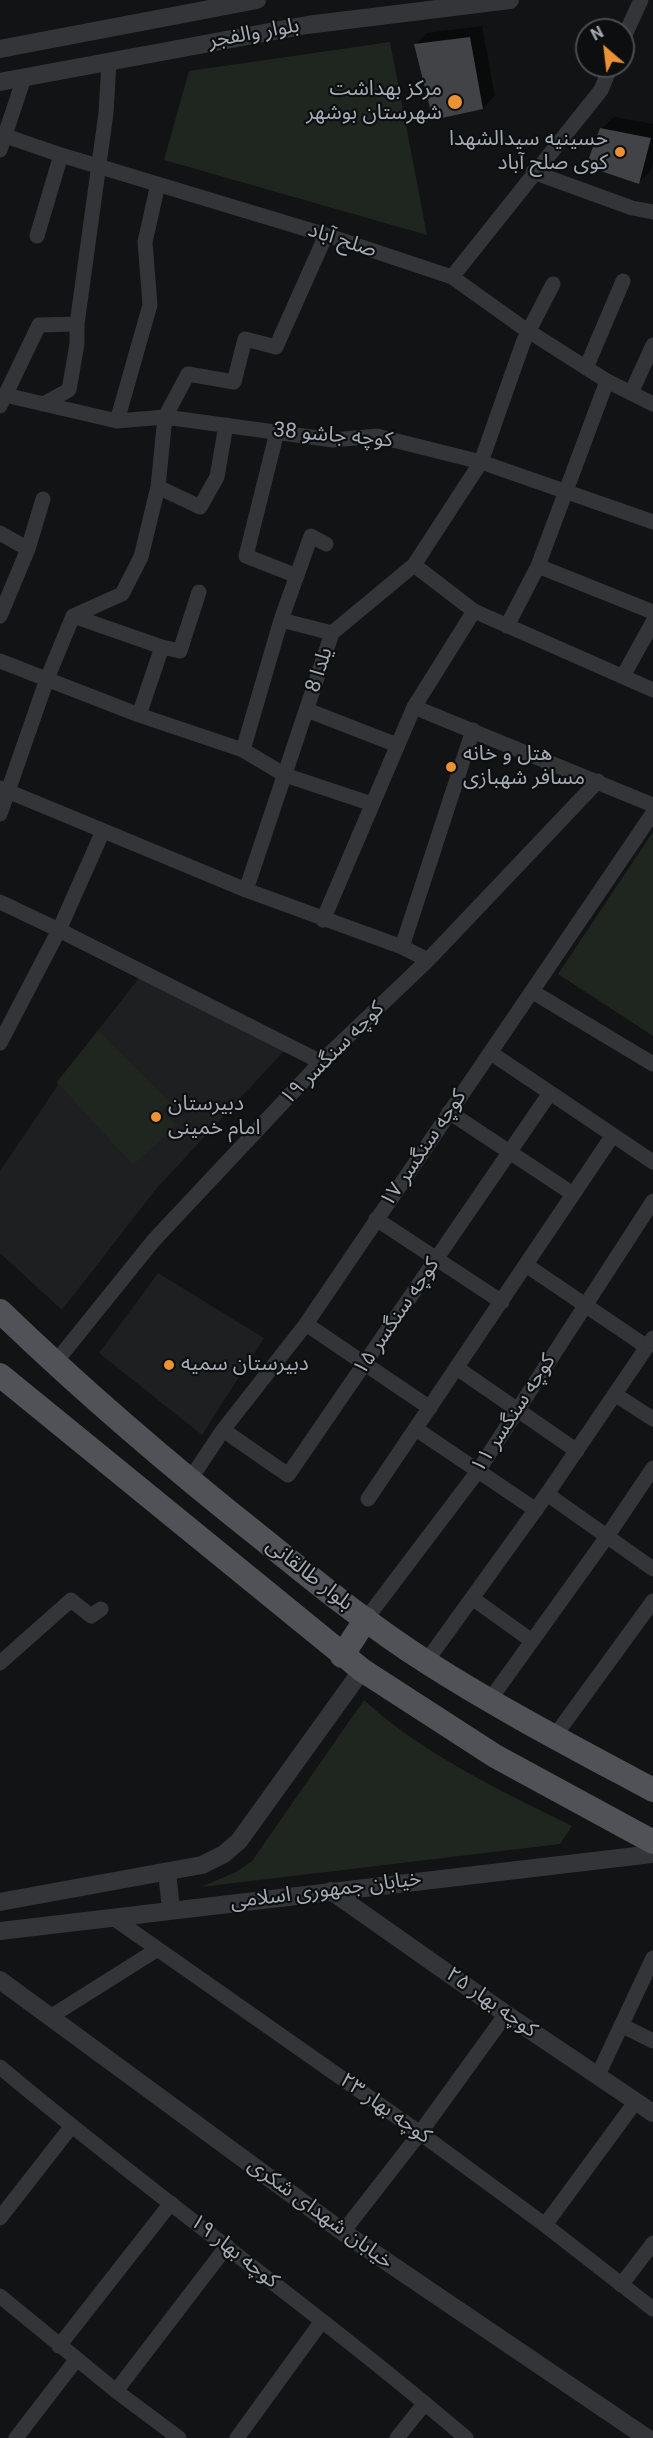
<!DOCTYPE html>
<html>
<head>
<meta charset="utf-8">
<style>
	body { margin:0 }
	#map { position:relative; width:653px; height:2438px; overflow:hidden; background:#121314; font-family:Roboto,sans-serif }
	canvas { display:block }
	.north { position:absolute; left:575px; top:18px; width:60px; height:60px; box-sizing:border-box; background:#0d0e0f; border:2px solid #494d51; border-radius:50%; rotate:332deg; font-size:16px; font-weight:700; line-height:24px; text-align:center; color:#a4abb4 }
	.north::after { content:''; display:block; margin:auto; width:21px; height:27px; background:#ea9234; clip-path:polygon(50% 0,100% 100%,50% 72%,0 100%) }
</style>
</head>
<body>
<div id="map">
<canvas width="653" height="2438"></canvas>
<div class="north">N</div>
</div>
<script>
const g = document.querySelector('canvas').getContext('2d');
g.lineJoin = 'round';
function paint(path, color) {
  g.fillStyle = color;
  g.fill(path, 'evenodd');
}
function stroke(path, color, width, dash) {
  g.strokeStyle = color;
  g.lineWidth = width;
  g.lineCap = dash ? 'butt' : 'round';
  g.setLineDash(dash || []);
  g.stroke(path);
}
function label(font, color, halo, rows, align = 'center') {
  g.font = font + ' Roboto,"Noto Sans Arabic",sans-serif';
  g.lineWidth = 4.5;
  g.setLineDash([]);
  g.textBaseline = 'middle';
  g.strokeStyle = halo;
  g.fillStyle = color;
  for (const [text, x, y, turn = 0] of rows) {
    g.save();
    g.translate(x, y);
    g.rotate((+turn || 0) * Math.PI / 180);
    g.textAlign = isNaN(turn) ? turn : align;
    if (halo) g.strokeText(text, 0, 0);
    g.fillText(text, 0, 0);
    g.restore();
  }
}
paint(new Path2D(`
	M140 977 285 1050 156 1189 62 1310 0 1253V1171L58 1085 57 1082Z
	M158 1273 264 1338 202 1435 99 1353Z`), '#1e1f21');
paint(new Path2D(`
	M390 42 427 235 164 160 189 71Z
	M653 832V1036L558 974Z
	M98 1031 170 1102 162 1111 177 1125 133 1165 57 1082Z
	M364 1700C421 1753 503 1792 572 1826L560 1844 201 1887 236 1872 252 1861Z`), '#1f261f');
paint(new Path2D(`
	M482 26 495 96 483 108 415 45 427 33Z
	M614 117 653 124V161L651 170 639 183 601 129Z`), '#0007');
paint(new Path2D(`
	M470 37 483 109 433 120 414 44Z
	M600 128 651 138 639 184 586 166Z`), '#414347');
stroke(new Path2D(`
	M623 39 641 0
	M0 134 61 155 326 235 452 277 522 327 607 381 653 404
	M0 150 24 78
	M533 172 632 208 653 212
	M37 236 61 155
	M452 277 601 90 611 66
	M586 368 623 281
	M631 393 653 345
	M5 395 117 421 165 417 333 440 377 436 481 462 653 522
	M43 404 69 390 77 344V324
	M0 406 39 325 77 324 106 113 109 62
	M117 421 150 305 145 242 158 184
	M277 432 246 556 297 576
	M158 487 200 507 217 477 226 425
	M0 533 28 549
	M414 565 474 611 653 690
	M538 566 607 381
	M0 616 28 549 43 499
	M73 616 162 647
	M281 620 332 633
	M507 626 538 566 653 612
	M0 661 139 715 243 750 285 775 372 804
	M623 676 653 622
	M414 707 653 805
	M307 710 397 745
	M139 715 162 647 180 651 199 592
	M243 750 281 620 311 536 326 544
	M0 788 246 890 402 947 428 960
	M0 814 47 679 73 616 122 594 141 557 158 487 165 417 188 374 234 382 245 339 276 347 326 235
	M246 890 332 633 414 565 481 462 524 340 553 284
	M0 902 59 930 321 1062
	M323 920 414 707 474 611
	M402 947 473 730
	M533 992 653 1064
	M0 1043 59 930 103 831
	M491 1053 653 1162
	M449 1112 573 1194
	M376 1219 502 1302
	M526 1265 647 1347
	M306 1324 430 1408
	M54 1364 154 1240 321 1062 428 960 598 781
	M457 1368 577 1451
	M616 1395 653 1419
	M416 1429 536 1510
	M223 1430 288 1475 550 1093
	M189 1481 223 1430 306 1324 653 813
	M547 1494 653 1569
	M368 1499 613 1135
	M472 1598 532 1641
	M366 1619 478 1471 653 1201
	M426 1662 547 1494 653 1338
	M0 1663 71 1600 91 1616 101 1609
	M489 1701 606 1538 653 1468
	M554 1737 653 1601
	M112 1917 420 2133 545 2225 653 2309
	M50 2017 158 1949
	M621 2025 653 2041
	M0 2067C152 2195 315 2309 466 2438
	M598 2075 653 1958
	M0 2218 71 2127
	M545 2225 636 2101
	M343 2232 420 2133 506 2014
	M621 2285 653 2243
	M0 2296 116 2391 179 2438
	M59 2346 171 2203
	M116 2391 227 2246
	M16 2438 76 2360
	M237 2438 322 2321
	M397 2438 425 2403`), '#333539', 15);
stroke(new Path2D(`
	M0 49 257 0
	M0 82 307 25 510 0
	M167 1872 171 1909
	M331 1891 506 2014 653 2113
	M0 1902 202 1865 224 1854 239 1841 362 1670
	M0 1931 653 1854
	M0 1980 343 2232 647 2438`), '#333539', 18);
stroke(new Path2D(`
	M0 1311C84 1392 173 1468 264 1540 317 1583 370 1626 428 1663 500 1709 577 1749 653 1790
	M0 1375 362 1670 495 1756 653 1842
	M342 1656 366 1619`), '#505258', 24);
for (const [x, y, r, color] of [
	[455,102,8,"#ea9234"],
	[620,152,6,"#ea9234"],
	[451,767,6,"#ea9234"],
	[156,1117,6,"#ea9234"],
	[169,1365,6,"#ea9234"]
]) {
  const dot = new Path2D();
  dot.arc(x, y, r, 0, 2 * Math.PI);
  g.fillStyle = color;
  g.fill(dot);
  stroke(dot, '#0d0e0f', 2);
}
label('21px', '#a4abb4', '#0d0e0f', [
	["بلوار والفجر",254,34,-10],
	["صلح آباد",342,241,18],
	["کوچه جاشو 38",333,436,5],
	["یلدا 8",320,670,-72],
	["کوچه سنگسر ۱۹",333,1054,-45],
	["کوچه سنگسر ۱۷",424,1149,-56],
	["کوچه سنگسر ۱۵",397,1317,-56],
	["کوچه سنگسر ۱۱",514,1414,-57],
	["بلوار طالقانی",309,1575,38],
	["خیابان جمهوری اسلامی",326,1891,-7],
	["کوچه بهار ۲۵",491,2003,35],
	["کوچه بهار ۲۳",385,2109,35],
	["خیابان شهدای شکری",320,2214,36],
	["کوچه بهار ۱۹",234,2252,38]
]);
label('21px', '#a4abb4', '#0d0e0f', [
	["مرکز بهداشت",442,90,"right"],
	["شهرستان بوشهر",442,114,"right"],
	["حسینیه سیدالشهدا",608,140,"right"],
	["کوی صلح آباد",608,164,"right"],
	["هتل و خانه",463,755],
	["مسافر شهبازی",463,779],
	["دبیرستان",168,1105],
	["امام خمینی",168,1129],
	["دبیرستان سمیه",181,1365]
], 'left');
</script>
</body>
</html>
